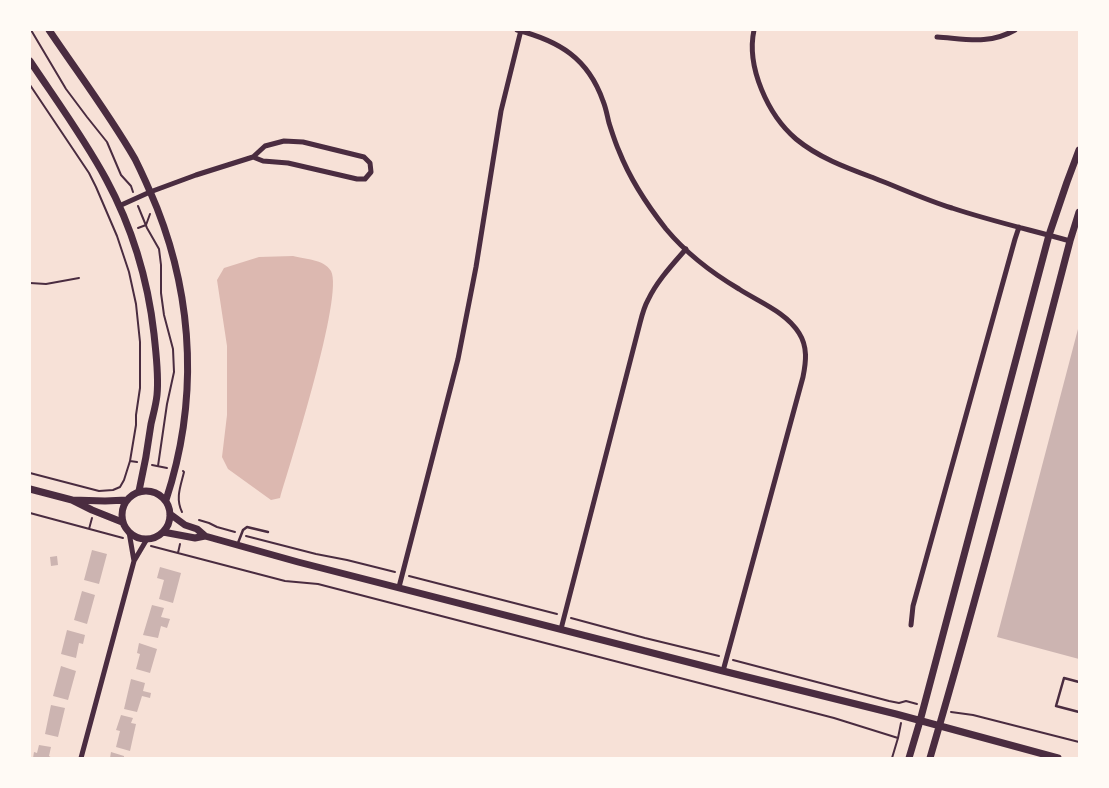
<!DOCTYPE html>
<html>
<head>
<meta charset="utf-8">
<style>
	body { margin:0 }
	#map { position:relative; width:1109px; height:788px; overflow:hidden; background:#f7e1d7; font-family:Montserrat,sans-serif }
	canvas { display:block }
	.frame { position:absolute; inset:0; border:31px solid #fffaf5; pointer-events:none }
</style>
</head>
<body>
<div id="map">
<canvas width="1109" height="788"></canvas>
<div class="frame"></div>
</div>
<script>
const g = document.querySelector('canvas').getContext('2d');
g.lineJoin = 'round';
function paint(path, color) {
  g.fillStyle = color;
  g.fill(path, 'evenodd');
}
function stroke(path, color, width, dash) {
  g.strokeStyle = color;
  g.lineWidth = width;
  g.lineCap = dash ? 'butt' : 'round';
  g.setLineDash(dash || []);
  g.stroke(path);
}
paint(new Path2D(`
	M293 256C304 259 324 259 331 271 344 295 290 464 280 498L271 500 228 469 222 457 227 415V346L217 280 224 268 259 257Z`), '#dcb8b0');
paint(new Path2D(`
	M1078 329H1079V659L997 637Z
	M92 550 107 554 99 584 84 580Z
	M57 556 58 565 51 566 50 557Z
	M160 567 181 573 173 603 159 599 164 580 157 578Z
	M82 591 95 595 87 624 74 620Z
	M152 605 164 608 161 617 170 619 167 628 161 626 158 638 143 635Z
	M67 630 85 635 83 644 79 643 76 658 61 654Z
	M139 643 157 649 150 673 136 669 140 654 137 653Z
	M61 666 76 671 68 700 53 696Z
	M131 679 145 683 143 691 151 693 150 698 142 696 137 712 124 709Z
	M51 705 65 708 58 737 45 734Z
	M121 715 133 718 131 723 136 724 130 751 116 747 120 731 116 730Z
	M39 745 51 747 49 756 52 758H33L34 752 37 753Z
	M111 752 124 756V758H110Z`), '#ccb4b1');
stroke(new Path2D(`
	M31 30 66 89 87 117 107 142 121 175 131 186 133 192
	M30 85 89 173 96 187 117 236 129 272 136 304 140 342V388L136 415V425L130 461 124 480 120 487 113 490 99 491 30 473
	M138 206 147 228 159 249 161 265V293L164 315 173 349 174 372 167 404 158 466
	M138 228 146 225 150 214
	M30 283 46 284 79 278
	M130 461 137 462
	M152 465 167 468
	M182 512C175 498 181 485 184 472L183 471
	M30 513 123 538
	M199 520 209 523 217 527 235 532
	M89 529 92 518
	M246 536 316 554 347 560 395 572
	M151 546 285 581 318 584 834 718 898 738 892 758
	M178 553 180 544
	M409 576 557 614
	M571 618 645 638 719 656
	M733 660 889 701 899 703 906 701 917 704
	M951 712 973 715 1079 742
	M898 738 901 723`), '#4a2c40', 2);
stroke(new Path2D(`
	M238 543 243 530 247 527 268 532
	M1079 682 1064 678 1056 706 1079 712`), '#4a2c40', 2.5);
stroke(new Path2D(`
	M517 30C559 41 588 58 603 101 606 108 607 115 609 123 612 132 615 142 619 151 630 179 647 205 666 229 686 253 712 273 739 289 759 302 786 312 799 333 808 347 806 362 803 377L723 671
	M754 30C746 67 768 115 796 139 819 158 847 168 874 178 900 188 926 200 952 208 991 221 1031 230 1070 241
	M937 37C966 39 989 45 1015 30
	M119 206 150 192 196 175 253 157 265 146 284 141 303 142 364 157 370 163 371 172 365 179H357L288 163 263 161 253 157
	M129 532 134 561 147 539
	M399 587 458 359 476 267 501 111 521 30
	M911 625 913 606 1015 239 1019 227
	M561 629 640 323C642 315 644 307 648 300 657 281 672 265 686 249
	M81 758 134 561`), '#4a2c40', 5);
stroke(new Path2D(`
	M49 30C78 73 109 114 135 159 143 175 150 191 157 208 194 302 198 403 166 500
	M30 61C56 100 84 138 106 179 132 227 148 281 154 334 156 354 159 375 157 395 156 405 153 415 151 424 148 447 144 469 139 491
	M30 489 72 500 92 510 122 522
	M122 515a24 24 0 1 1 48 0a24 24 0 1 1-48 0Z
	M72 500 105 501 127 500
	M170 514 185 525 197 529 205 536 298 562 723 671 896 714 1058 758
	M163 532 195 538 205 536
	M909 758 920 721 1049 235 1067 182 1079 150
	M930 758C980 587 1025 414 1070 241L1079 212`), '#4a2c40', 7);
</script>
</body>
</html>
